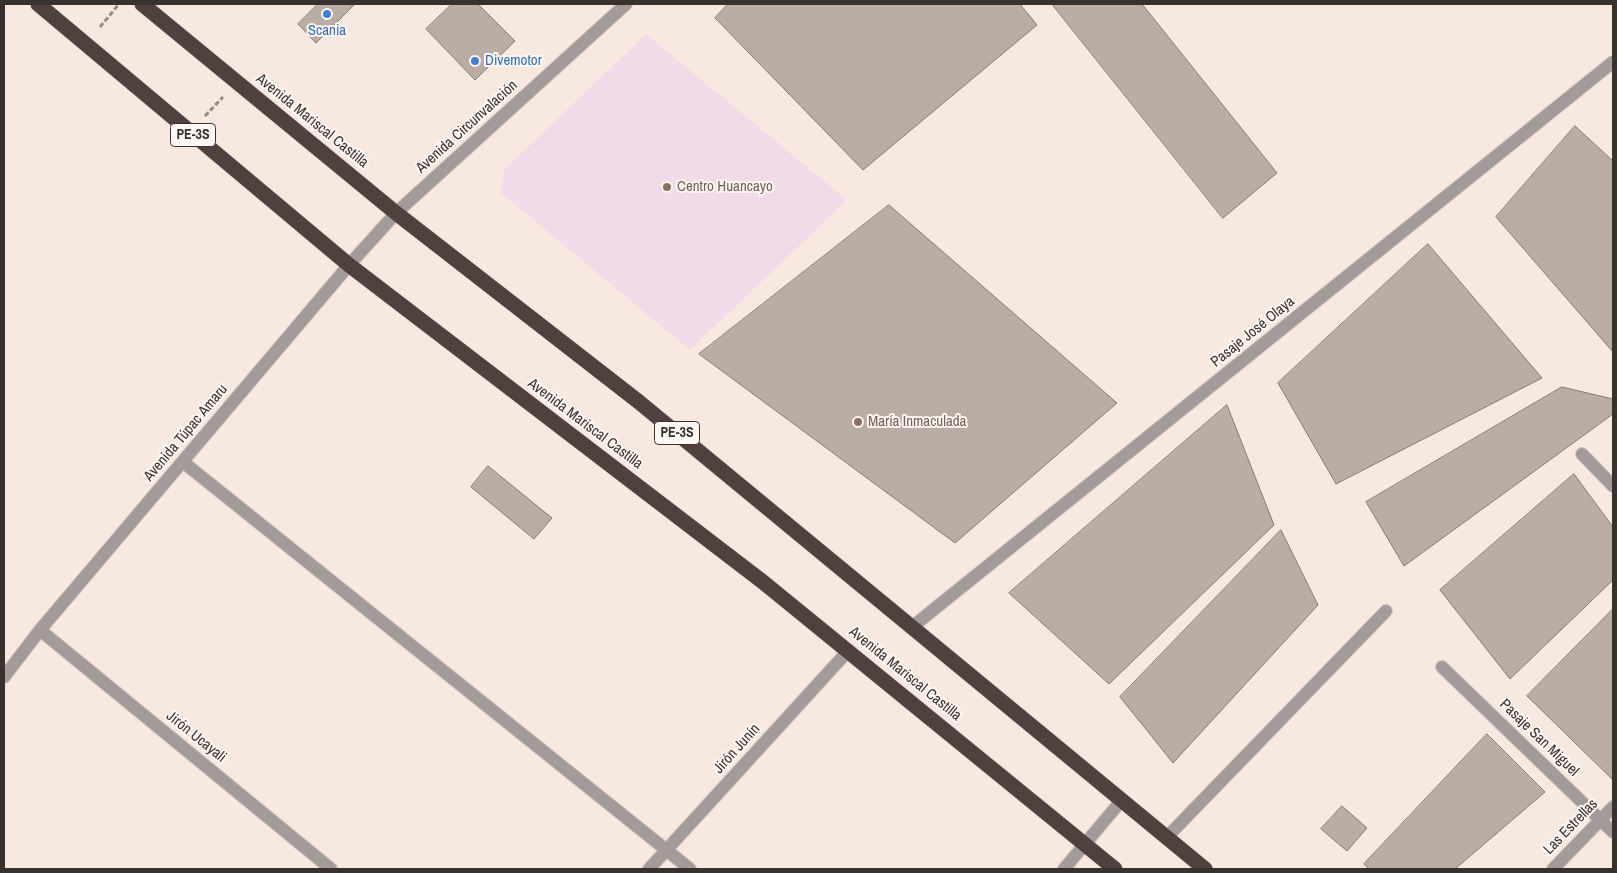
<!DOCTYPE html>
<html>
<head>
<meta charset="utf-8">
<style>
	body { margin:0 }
	#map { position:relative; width:1617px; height:873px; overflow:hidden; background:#f8e9e0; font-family:"Archivo Narrow",sans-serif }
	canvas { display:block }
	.frame { position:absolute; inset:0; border:5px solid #38322f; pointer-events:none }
</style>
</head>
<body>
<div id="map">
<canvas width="1617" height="873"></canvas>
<div class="frame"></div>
</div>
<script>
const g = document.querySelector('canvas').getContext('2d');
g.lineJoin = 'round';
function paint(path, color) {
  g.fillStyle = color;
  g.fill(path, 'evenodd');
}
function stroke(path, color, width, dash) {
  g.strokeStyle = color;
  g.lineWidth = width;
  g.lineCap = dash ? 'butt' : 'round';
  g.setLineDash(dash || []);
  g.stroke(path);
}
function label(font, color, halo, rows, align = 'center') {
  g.font = font + ' "Archivo Narrow",sans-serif';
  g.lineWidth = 4;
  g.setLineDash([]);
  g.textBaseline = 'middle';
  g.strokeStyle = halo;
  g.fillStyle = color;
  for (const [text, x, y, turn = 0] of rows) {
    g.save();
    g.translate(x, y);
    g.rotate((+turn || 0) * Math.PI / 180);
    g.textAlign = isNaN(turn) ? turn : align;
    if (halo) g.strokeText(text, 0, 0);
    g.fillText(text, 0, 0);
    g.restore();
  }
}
paint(new Path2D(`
	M646 34 847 200 690 350 501 193 504 170Z`), '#f1dbe9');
const building = new Path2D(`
	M318 4H355L316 43 298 24Z
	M452 4H478L515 41 475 80 426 29Z
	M728 4H1020L1037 25 863 170 715 18Z
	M1052 4H1142L1277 173 1223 218Z
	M1575 126 1613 161V352L1496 217Z
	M889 205 1117 403 955 543 699 354Z
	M1428 244 1542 378 1336 484 1278 383Z
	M1562 387 1613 399V414L1404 566 1366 502Z
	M1227 405 1274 525 1109 684 1009 593Z
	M488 466 552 518 534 539 471 487Z
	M1574 474 1613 527V580L1510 679 1440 590Z
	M1281 530 1318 605 1173 763 1120 697Z
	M1613 609V780L1527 696Z
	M1487 734 1545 792 1455 869H1369L1364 864Z
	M1342 806 1367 828 1347 851 1321 829Z`);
paint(building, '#bbaca4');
stroke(building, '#897b73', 1);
const minor = new Path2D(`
	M1582 454 1613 486
	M183 462 690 869
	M912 627 1613 62
	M40 630 331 869
	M1442 667 1613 832
	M4 677 40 630 349 265 396 213 626 4
	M1166 838 1386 611
	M649 869 848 651
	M1064 869 1121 801
	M1553 869 1613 807`);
const highway = new Path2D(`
	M38 4 349 265 763 582 1115 869
	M142 4 396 213 639 402 1205 869`);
stroke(minor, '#d2c4bd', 14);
stroke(highway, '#d2c4bd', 16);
stroke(new Path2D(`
	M100 27 119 4
	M205 116 223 97`), '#968c86', 3, [5, 2.5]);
stroke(minor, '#a39b9a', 12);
stroke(highway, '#50413f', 15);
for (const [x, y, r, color] of [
	[327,14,5,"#3f7fe0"],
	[475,61,5,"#3f7fe0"],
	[667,187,5,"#8d6e63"],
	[858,422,5,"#8d6e63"]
]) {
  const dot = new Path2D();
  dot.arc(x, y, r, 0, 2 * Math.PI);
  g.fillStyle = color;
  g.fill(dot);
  stroke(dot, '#fff8f4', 2);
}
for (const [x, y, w] of [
	[193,135,45],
	[677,433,45]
]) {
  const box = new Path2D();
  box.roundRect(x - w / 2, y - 11.5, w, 23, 4);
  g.fillStyle = '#fff8f4';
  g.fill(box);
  stroke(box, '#38322f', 1);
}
label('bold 14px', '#38322f', null, [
	["PE-3S",193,135],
	["PE-3S",677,433]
]);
label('15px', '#366cbe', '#fff8f4', [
	["Scania",327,31],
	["Divemotor",485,61,"left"]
]);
label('15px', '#38322f', '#fff8f4', [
	["Avenida Mariscal Castilla",312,121,39],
	["Avenida Circunvalación",467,127,-42],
	["Pasaje José Olaya",1253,332,-39],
	["Avenida Mariscal Castilla",585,424,37],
	["Avenida Túpac Amaru",186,433,-50],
	["Avenida Mariscal Castilla",905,674,39],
	["Jirón Ucayali",196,737,39],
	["Pasaje San Miguel",1539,738,44],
	["Jirón Junín",737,749,-48],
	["Las Estrellas",1571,827,-46]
]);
label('15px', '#785e54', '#fff8f4', [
	["Centro Huancayo",677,187],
	["María Inmaculada",868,422]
], 'left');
</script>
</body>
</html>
